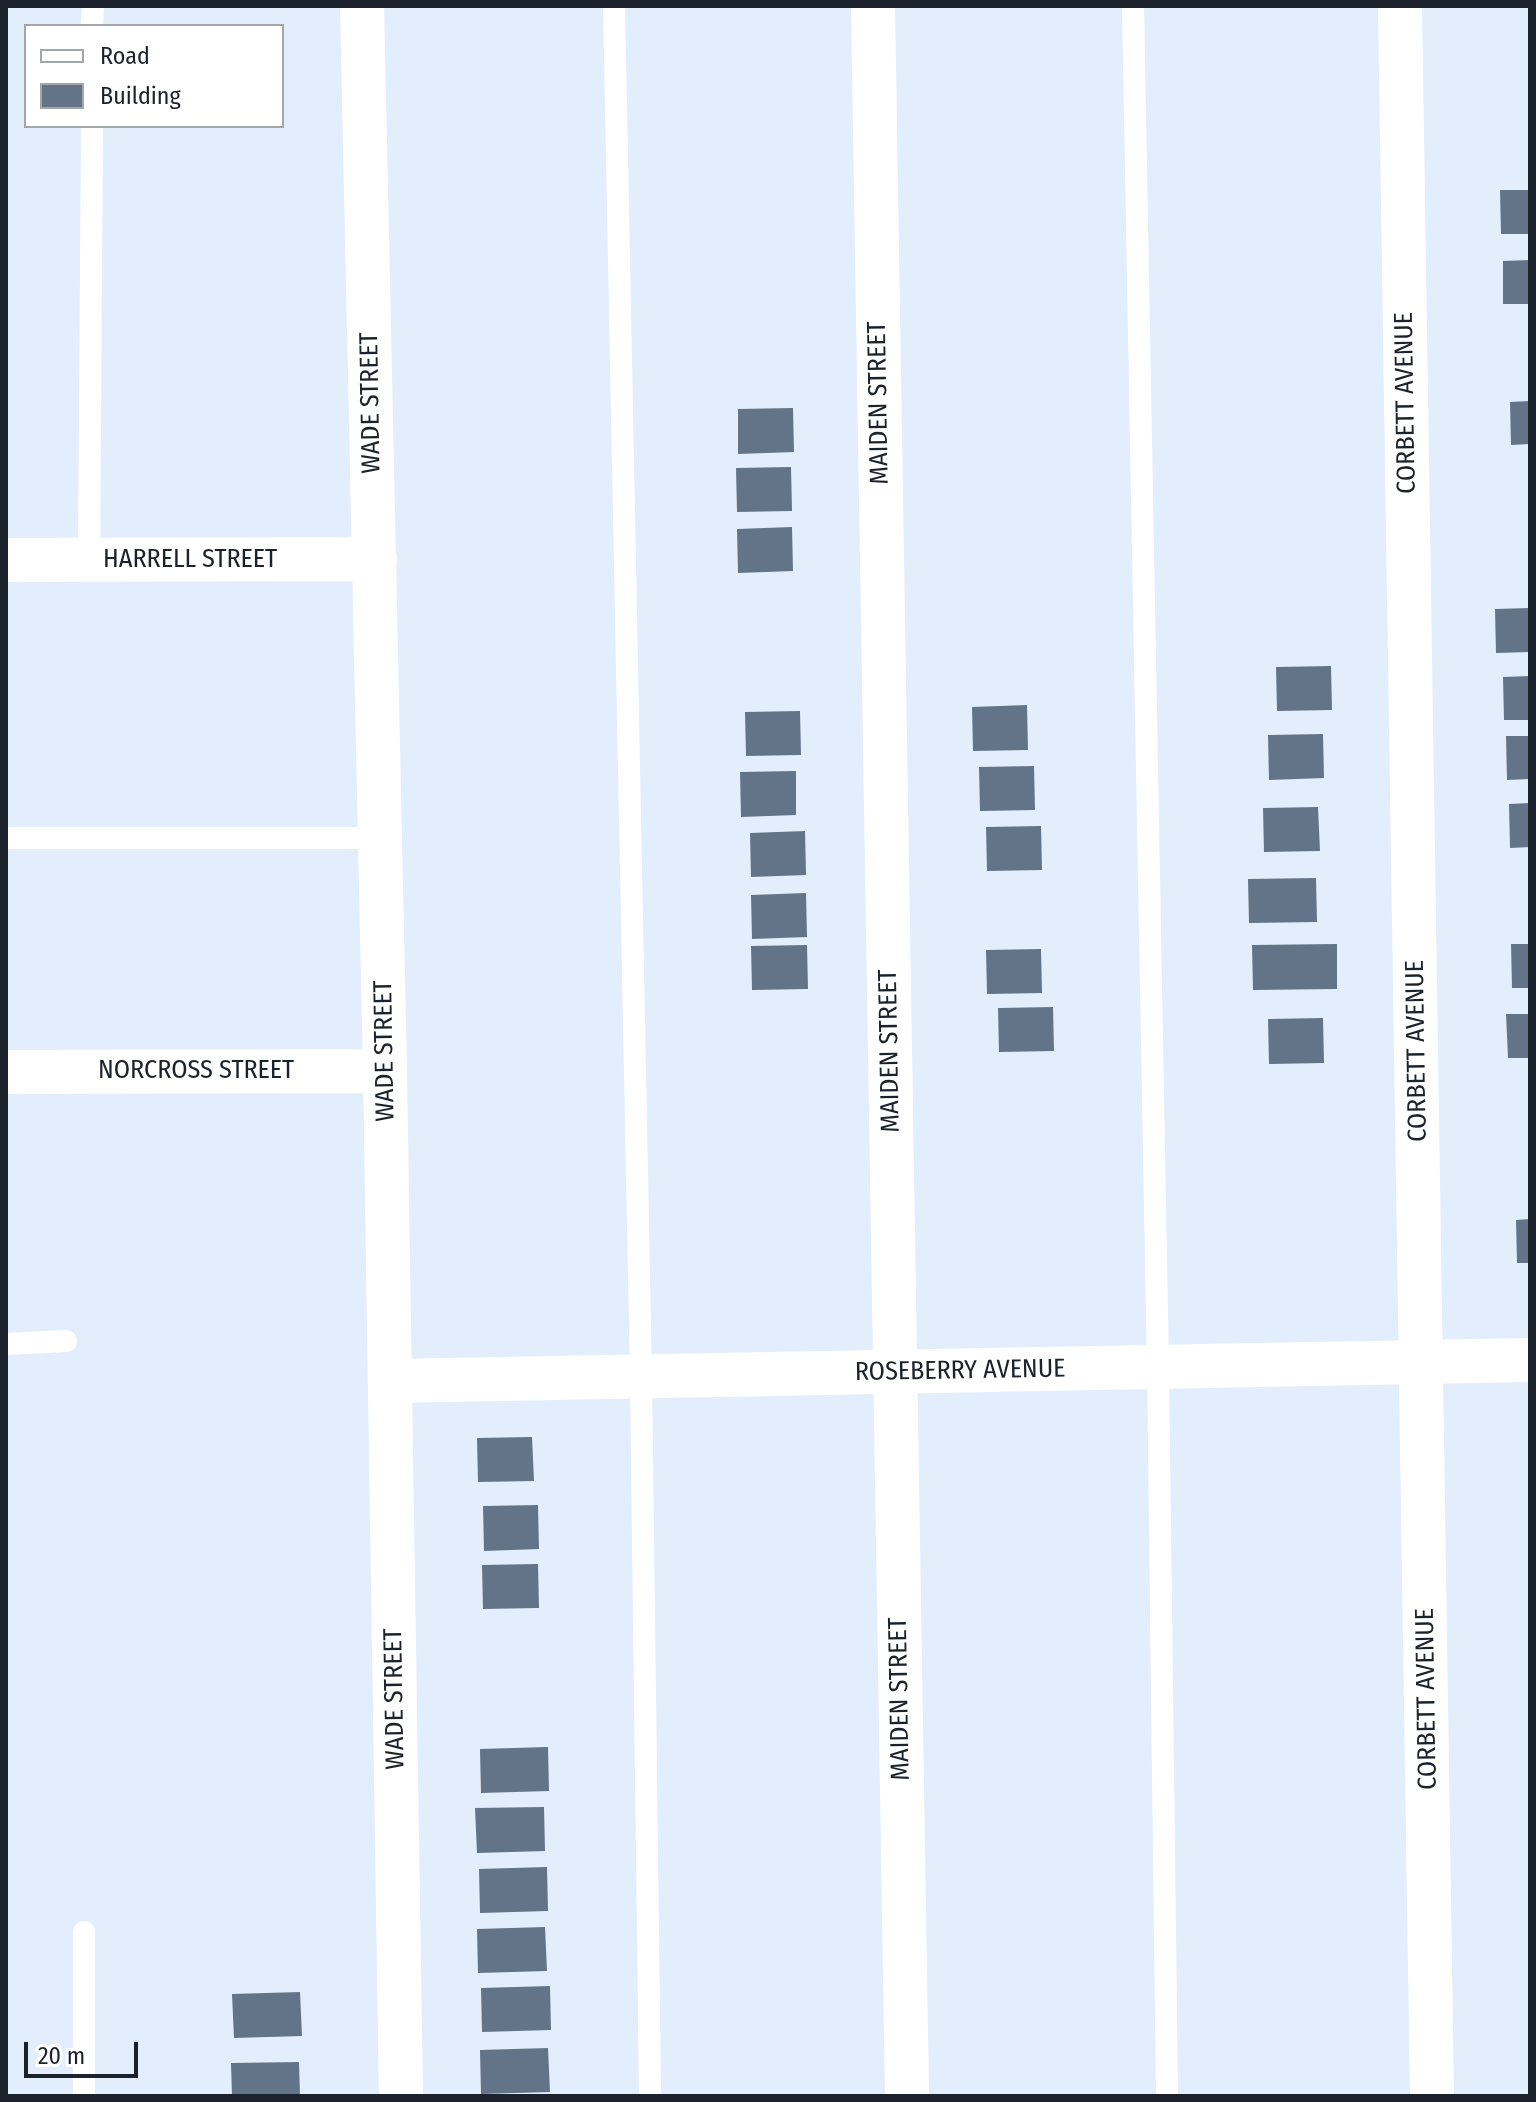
<!DOCTYPE html>
<html>
<head>
<meta charset="utf-8">
<style>
	body { margin:0 }
	#map { position:relative; width:1536px; height:2102px; overflow:hidden; background:#e3eefd; font-family:"Fira Sans Condensed",sans-serif }
	canvas { display:block }
	.frame { position:absolute; inset:0; border:8px solid #1c222b; pointer-events:none }
	.legend { position:absolute; left:24px; top:24px; width:260px; height:104px; box-sizing:border-box; background:#fff; border:2px solid #a4a7aa; margin:0; padding:10px 14px; list-style:none; font-size:24px; color:#1c222b }
	.legend li { display:flex; align-items:center; gap:16px; height:40px }
	.legend b { width:40px; border:2px solid #a4a7aa }
	.scale { position:absolute; left:24px; top:2042px; width:114px; height:36px; box-sizing:border-box; border:4px solid #1c222b; border-top:0; padding-left:10px; font-size:24px; line-height:28px; white-space:nowrap; color:#1c222b; -webkit-text-stroke:6px #fff; paint-order:stroke }
</style>
</head>
<body>
<div id="map">
<canvas width="1536" height="2102"></canvas>
<div class="frame"></div>
<ul class="legend">
<li><b style="height:10px;background:#fff"></b>Road</li>
<li><b style="height:22px;background:#637388"></b>Building</li>
</ul>
<div class="scale">20 m</div>
</div>
<script>
const g = document.querySelector('canvas').getContext('2d');
g.lineJoin = 'round';
function paint(path, color) {
  g.fillStyle = color;
  g.fill(path, 'evenodd');
}
function stroke(path, color, width, dash) {
  g.strokeStyle = color;
  g.lineWidth = width;
  g.lineCap = dash ? 'butt' : 'round';
  g.setLineDash(dash || []);
  g.stroke(path);
}
function label(font, color, halo, rows, align = 'center') {
  g.font = font + ' "Fira Sans Condensed",sans-serif';
  g.lineWidth = 7;
  g.setLineDash([]);
  g.textBaseline = 'middle';
  g.strokeStyle = halo;
  g.fillStyle = color;
  for (const [text, x, y, turn = 0] of rows) {
    g.save();
    g.translate(x, y);
    g.rotate((+turn || 0) * Math.PI / 180);
    g.textAlign = isNaN(turn) ? turn : align;
    if (halo) g.strokeText(text, 0, 0);
    g.fillText(text, 0, 0);
    g.restore();
  }
}
paint(new Path2D(`
	M1500 190H1530V234H1501Z
	M1530 260V304H1503V261Z
	M1530 401V444L1511 445 1510 402Z
	M793 408 794 452 738 454V409Z
	M791 467 792 511 737 512 736 468Z
	M792 527 793 571 738 573 737 529Z
	M1530 608V652L1496 653 1495 609Z
	M1331 666 1332 710 1277 711 1276 667Z
	M1530 676V720H1504L1503 677Z
	M1027 705 1028 750 973 751 972 707Z
	M800 711 801 755 746 756 745 712Z
	M1323 734 1324 778 1269 780 1268 735Z
	M1506 736H1530V779L1507 780Z
	M1034 766 1035 810 980 811 979 767Z
	M796 771V815L741 817 740 772Z
	M1530 803V847L1510 848 1509 804Z
	M1318 807 1320 851 1264 852 1263 808Z
	M1041 826 1042 870 987 871 986 827Z
	M805 831 806 875 751 877 750 833Z
	M1316 878 1317 922 1249 923 1248 879Z
	M806 893 807 937 752 939 751 895Z
	M1337 944V989L1253 990 1252 945Z
	M1511 944H1530V988H1512Z
	M807 945 808 989 752 990 751 946Z
	M1041 949 1042 993 987 994 986 950Z
	M1053 1007 1054 1051 999 1052 998 1008Z
	M1506 1014H1530V1058H1508Z
	M1323 1018 1324 1063 1269 1064 1268 1019Z
	M1530 1219V1263H1517L1516 1220Z
	M532 1437 534 1481 478 1482 477 1438Z
	M538 1505 539 1549 484 1551 483 1506Z
	M538 1564 539 1608 483 1609 482 1565Z
	M548 1747 549 1791 481 1793 480 1749Z
	M544 1807 545 1851 477 1853 475 1808Z
	M547 1867 548 1911 480 1913 479 1869Z
	M545 1927 547 1971 478 1973 477 1929Z
	M550 1986 551 2030 482 2032 481 1988Z
	M300 1992 302 2036 234 2038 232 1994Z
	M548 2048 550 2092 481 2094 480 2050Z
	M299 2062 300 2096H232L231 2063Z`), '#637388');
stroke(new Path2D(`
	M614 6 641 1377 650 2096
	M1133 6 1158 1367 1167 2096
	M92 26 93 6
	M89 560 92 126
	M6 838H381
	M6 1344 66 1341
	M84 2096V1932`), '#fff', 22);
stroke(new Path2D(`
	M362 6 385 1071 401 2096
	M873 6 907 2096
	M1400 6 1432 2096
	M6 560 375 559
	M6 1072 385 1071
	M391 1381 1530 1360`), '#fff', 44);
label('26px', '#1c222b', '#fff', [
	["WADE STREET",371,403,-91],
	["MAIDEN STREET",879,403,-91],
	["CORBETT AVENUE",1406,403,-91],
	["HARRELL STREET",190,560],
	["WADE STREET",385,1051,-91],
	["MAIDEN STREET",890,1051,-91],
	["CORBETT AVENUE",1417,1051,-91],
	["NORCROSS STREET",196,1071],
	["ROSEBERRY AVENUE",960,1371,-1],
	["WADE STREET",395,1699,-91],
	["MAIDEN STREET",900,1699,-91],
	["CORBETT AVENUE",1427,1699,-91]
]);
</script>
</body>
</html>
